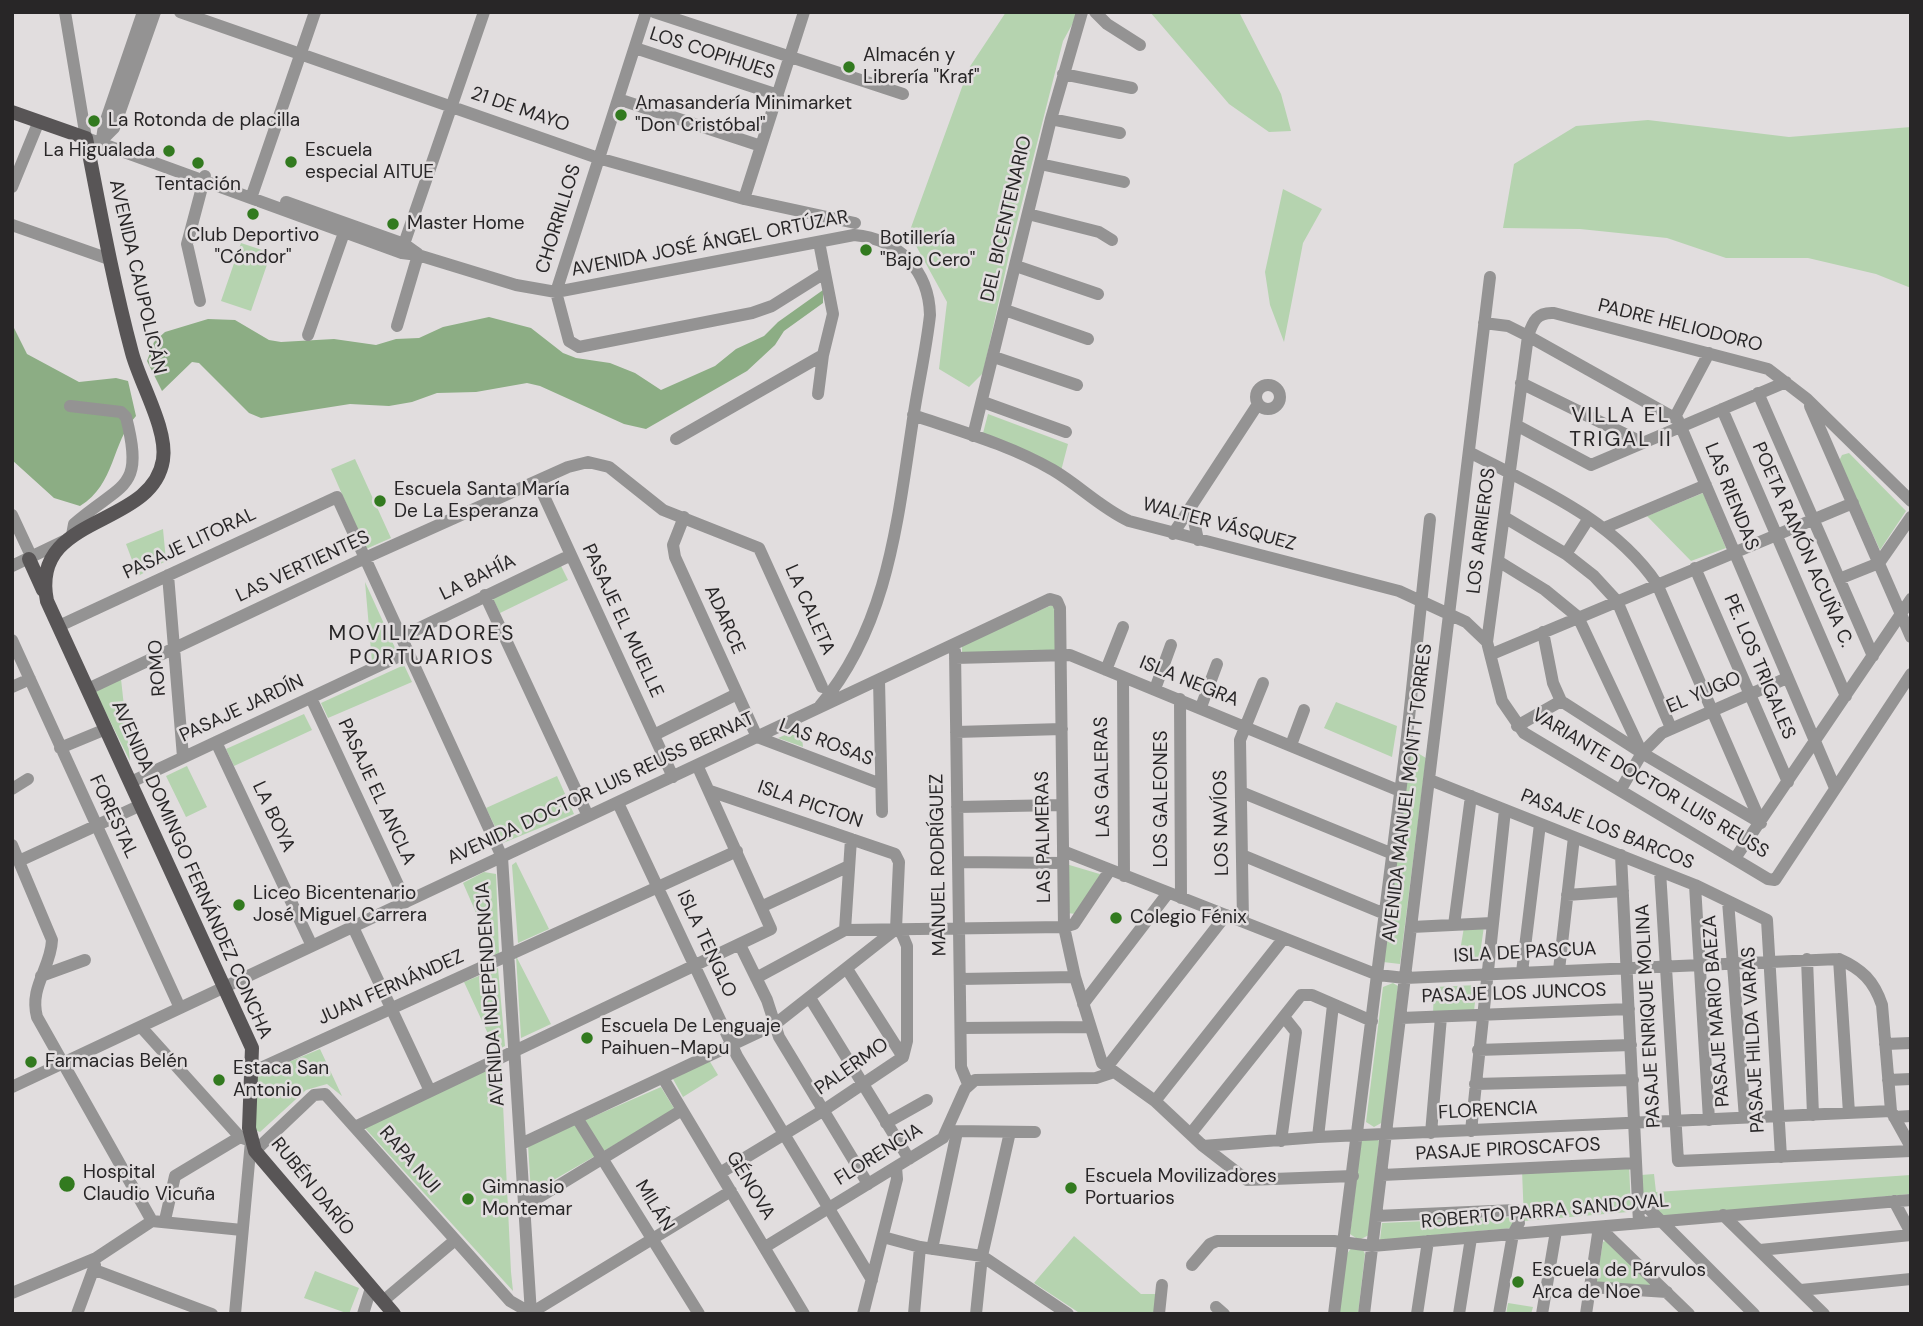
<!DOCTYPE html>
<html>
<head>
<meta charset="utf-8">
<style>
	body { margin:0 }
	#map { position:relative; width:1923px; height:1326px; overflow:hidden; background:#e1ddde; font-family:"DM Sans",sans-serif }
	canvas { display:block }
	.frame { position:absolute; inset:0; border:14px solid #282627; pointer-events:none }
</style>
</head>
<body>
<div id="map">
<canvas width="1923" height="1326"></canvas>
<div class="frame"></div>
</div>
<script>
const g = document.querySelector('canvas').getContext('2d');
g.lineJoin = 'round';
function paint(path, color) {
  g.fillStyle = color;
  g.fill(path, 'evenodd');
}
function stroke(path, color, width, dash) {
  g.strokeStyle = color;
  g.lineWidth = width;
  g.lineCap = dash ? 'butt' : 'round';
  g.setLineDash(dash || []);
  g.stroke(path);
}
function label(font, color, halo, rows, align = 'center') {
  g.font = font + ' "DM Sans",sans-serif';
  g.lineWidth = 5;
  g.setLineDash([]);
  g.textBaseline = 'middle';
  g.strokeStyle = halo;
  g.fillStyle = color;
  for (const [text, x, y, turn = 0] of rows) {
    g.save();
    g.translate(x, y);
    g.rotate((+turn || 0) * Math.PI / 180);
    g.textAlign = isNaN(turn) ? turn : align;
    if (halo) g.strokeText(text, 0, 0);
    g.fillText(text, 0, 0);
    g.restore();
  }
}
paint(new Path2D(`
	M1006 12H1079L1063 41 1011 246 983 373 969 387 939 369 947 302 909 233 969 68Z
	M1150 12H1239L1281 94 1291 131 1269 132 1229 104Z
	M1648 120 1789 137 1911 127V288L1876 274 1808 258H1726L1667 238 1580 229 1503 228 1514 164 1576 126Z
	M1283 189 1322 209 1303 243 1284 342 1270 305 1265 272Z
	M241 243 271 253 251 311 221 301Z
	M988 414 1068 444 1061 471 982 437Z
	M1849 453 1906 511 1880 550 1839 461 1842 455Z
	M355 459 391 538 366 549 331 469Z
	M1703 493 1726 548 1691 561 1647 516Z
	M163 529 166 561 138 576 126 544Z
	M560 564 568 580 500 613 492 597Z
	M365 582 396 650 372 662Z
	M1052 605 1055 607 1056 652 962 656V645Z
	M404 665 412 682 328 718 321 703Z
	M121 679 130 761 95 691Z
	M1336 702 1397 726 1392 757 1324 728Z
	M304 714 312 730 234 766 226 749Z
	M801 728 803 747 778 738Z
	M1411 749 1426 758 1400 964 1383 962Z
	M187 766 207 807 186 817 166 776Z
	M557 776 574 814 503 843 486 808Z
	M516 862 549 929 518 943 512 865Z
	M1066 864 1103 875 1076 914 1067 913Z
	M484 872 496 874 499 953 495 956 463 883Z
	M1484 926 1479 962 1458 963 1464 927Z
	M516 956 551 1024 521 1038Z
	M498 968 505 1046 496 1051 464 982Z
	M1393 983 1398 986 1383 1122 1374 1127 1366 1122 1383 987Z
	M1477 985 1474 1011 1433 1014 1434 987Z
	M320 1049 342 1096 327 1084 306 1090 260 1132 255 1130V1076Z
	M709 1060 718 1075 683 1097 673 1079Z
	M501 1062 511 1272 513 1291 363 1126Z
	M661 1087 675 1110 531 1193 528 1145Z
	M1376 1138 1379 1141 1369 1235 1359 1240 1350 1234 1361 1141Z
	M1629 1165 1631 1210 1628 1212 1524 1221 1522 1170Z
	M1654 1174 1656 1192 1911 1175V1194L1661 1217 1643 1201 1641 1175Z
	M1514 1217 1512 1228 1380 1240 1382 1223Z
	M1074 1236 1141 1294H1157L1154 1314H1081L1034 1283Z
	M1607 1240 1656 1287 1596 1283 1603 1242Z
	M1352 1247 1363 1250 1365 1254 1358 1314H1339L1346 1255Z
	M315 1271 359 1288 349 1314 304 1298Z
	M1508 1303 1533 1307 1531 1314H1506Z`), '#b5d3af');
paint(new Path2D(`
	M823 290V303L784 331 775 345 747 371 646 429 624 424 540 386 527 383 476 392 437 393 412 402 389 406 350 404 261 418 249 413 199 363 192 362 162 391 147 361 154 342 165 332 208 319 235 320 269 340 281 342 334 339 376 345 396 339 419 338 443 327 489 317 531 328 563 353 576 358 610 363 635 373 661 390 715 366 736 349 764 336 778 322Z
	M12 324 27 354 79 382 116 378 128 381 136 416C111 443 116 484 80 506L54 498 12 460Z`), '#8cad84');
stroke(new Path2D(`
	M65 12 86 138
	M180 12 598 158 744 199 855 223
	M646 12 556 292 569 341 579 347 752 313 772 306 823 274
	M654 12 903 94
	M1095 12 1107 24 1140 45
	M635 48 778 95
	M1063 74 1132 88
	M618 99 761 146
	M1051 119 1120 133
	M86 138 402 253 418 255 516 285 556 292 854 235C898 239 929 270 930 315 926 352 917 389 912 426 897 524 887 627 820 706
	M103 139 114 128 155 12
	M101 145 104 126 143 12
	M1040 164 1124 182
	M12 187 39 121
	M251 198 315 12
	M744 199 804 12
	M286 202 404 244 418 254
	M1028 214 1099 232 1112 240
	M12 225 109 259
	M404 244 484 12
	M1016 266 1098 294
	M200 301 187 244 205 176
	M1005 310 1088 339
	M1484 323 1508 326 1528 336 1678 420 1835 788
	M397 326 418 255
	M308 335 346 227
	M994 357 1077 385
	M1521 383 1643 443
	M1256 397a12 12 0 1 1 24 0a12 12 0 1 1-24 0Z
	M1758 393 1873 656
	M818 394 823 355
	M983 402 1066 432
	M70 406 121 412 126 417C145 491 122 482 74 524L72 535
	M1810 406 1911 637
	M1722 409 1846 696
	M913 415C960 431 1010 445 1053 470 1080 486 1101 508 1129 521L1399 591 1466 622 1487 642 1502 701 1524 733 1768 879 1775 880 1911 674
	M1675 417 1709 353
	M1516 425 1591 465 1786 382
	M973 436 1051 119 1082 12
	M676 439 823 355 833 314 819 242
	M1469 452C1536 487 1613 519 1657 584L1761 823
	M537 481 673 777
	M1191 507 1198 540
	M12 515 32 558
	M684 517 673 545 675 557 757 737 881 784
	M1504 517 1566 554 1594 576 1617 601 1671 728
	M1604 528 1706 485
	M1173 534 1258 404
	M1566 554 1589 518
	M1498 561 1545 590 1578 617 1642 753
	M12 566 64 541
	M1695 568 1788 782
	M168 575 183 757
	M1839 579 1879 563 1911 517
	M485 595 588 816
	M59 626 337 497 502 857 531 1314
	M1543 632 1553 683 1561 701 1642 753 1761 823
	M401 637 571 555
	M12 640 180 1008
	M1487 642 1528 336C1533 321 1537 312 1554 313L1768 369 1807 399 1911 501
	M955 651 961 1067 968 1084
	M1492 654 1853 503
	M955 658 1070 655 1400 791
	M1106 670 1123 627
	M1123 677 1124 876
	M879 680 882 812
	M12 687 30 679
	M88 689 365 558 568 467 588 462 609 467 663 510 759 548 822 687
	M1155 689 1171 645
	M311 698 406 902
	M1180 699 1181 898
	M1201 707 1217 664
	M1517 726 1561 701
	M956 732 1062 729
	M654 735 737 694
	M216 742 312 946
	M1291 745 1304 710
	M60 748 106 729
	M1430 780 1695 885 1767 920 1781 1157
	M131 782 408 652
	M12 789 28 779
	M1621 789 1642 753 1662 733 1787 678
	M710 791 895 854 899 862 896 929
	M1241 792 1393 854
	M618 803 737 1056 872 1280
	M957 807 1062 805
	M12 845 52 940C51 968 29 987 37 1017L152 1221
	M1063 851 1378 975 1405 978 1839 959C1862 969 1874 981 1882 1005L1891 1111 1911 1147
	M1242 855 1385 914
	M1621 855 1639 1223
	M1736 857 1911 599
	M19 861 141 805
	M958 862 1063 863
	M1660 871 1678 1161 1911 1151
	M1695 885 1709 1120
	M1567 895 1623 891
	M1728 901 1745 1118
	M763 906 849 866
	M1243 921 1240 740 1263 683
	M1454 925 1471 796
	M353 927 430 1091
	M1412 927 1492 923
	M845 930 851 839
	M740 945 767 1000 779 1037 868 1184
	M1807 959 1813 1115
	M1839 959 1849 1113
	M847 969 903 1057
	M1559 970 1574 837
	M1522 972 1540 824
	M41 976 85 960
	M756 978 845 930 1064 927 1074 924 1110 870
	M960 979 1075 977
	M810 998 909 1159
	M1083 1004 1168 893
	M1401 1018 1629 1009
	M141 1027 240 1137 251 1141 235 1314
	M961 1028 1089 1027
	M1885 1044 1911 1043
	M1478 1050 1631 1045
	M1107 1067 1226 915
	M252 1072 737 851
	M663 1078 804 1314
	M1888 1080 1911 1079
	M1475 1084 1633 1080
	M12 1087 1050 599 1057 601 1060 608 1064 927 1075 977 1102 1063 1155 1101 1203 1146 1318 1137 1891 1111
	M1155 1101 1284 938
	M1894 1117 1911 1116
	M577 1118 699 1314
	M886 1123 927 1100
	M355 1127 771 929 697 765
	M951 1131 1035 1132
	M1471 1131 1505 810
	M1192 1132 1301 995H1312L1372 1021
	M1431 1133 1441 1017
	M1318 1137 1333 1005
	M1281 1141 1296 1032 1284 1017
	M521 1144 774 1025 896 929
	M1203 1146 1247 1180 1353 1176
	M255 1151 314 1095 325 1094 510 1301 531 1313
	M720 1173 824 1110 903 1057 907 1041V946L902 934 896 929
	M1382 1175 1636 1163
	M1638 1198 1754 1314
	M1894 1201 1911 1233
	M525 1206 682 1110
	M1723 1215 1824 1314
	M1376 1216 1516 1210 1519 1223 1513 1234 1499 1314
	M165 1220 175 1176 240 1137
	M1599 1227 1689 1314
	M883 1237 920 1247 982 1256 1068 1314
	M765 1247 943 1138 965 1089 975 1080 1096 1078 1114 1072
	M932 1249 957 1132
	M1760 1250 1911 1235
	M1192 1265 1210 1244 1217 1241H1334L1372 1246 1911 1200
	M95 1270 212 1314
	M1590 1287 1667 1292
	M1801 1290 1911 1279
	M12 1293 96 1258 152 1221 242 1230
	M383 1301 454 1241
	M1216 1307 1224 1314
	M531 1313 731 1191
	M77 1314 95 1265
	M363 1314 371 1288
	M863 1314 897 1179 896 1167
	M914 1314 920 1247
	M976 1314 982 1256 1010 1132
	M1159 1314 1162 1285
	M1334 1314 1406 746 1430 519
	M1364 1314 1490 277
	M1417 1314 1428 1241
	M1459 1314 1471 1238
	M1542 1314 1556 1231
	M1586 1314 1599 1227`), '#949393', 12);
stroke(new Path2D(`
	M12 112 86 138C100 210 113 282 132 353 140 383 168 430 163 460 152 529 29 513 47 601L252 1048 249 1128 255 1151 394 1314
	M29 559 43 590`), '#585556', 14);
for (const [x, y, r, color] of [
	[849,67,7,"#327a1f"],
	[621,115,7,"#327a1f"],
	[94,121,7,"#327a1f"],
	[169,151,7,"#327a1f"],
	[291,162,7,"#327a1f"],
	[198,163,7,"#327a1f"],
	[253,214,7,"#327a1f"],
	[393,224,7,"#327a1f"],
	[866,250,7,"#327a1f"],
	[380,501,7,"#327a1f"],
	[239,905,7,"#327a1f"],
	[1116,918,7,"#327a1f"],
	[587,1038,7,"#327a1f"],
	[31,1062,7,"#327a1f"],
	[219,1080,7,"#327a1f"],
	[67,1184,9,"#327a1f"],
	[1071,1188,7,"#327a1f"],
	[468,1199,7,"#327a1f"],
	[1518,1282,7,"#327a1f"]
]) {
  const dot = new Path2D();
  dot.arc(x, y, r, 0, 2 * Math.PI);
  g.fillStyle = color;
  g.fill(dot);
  stroke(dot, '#e1ddde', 2.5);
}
label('19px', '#282627', '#e1ddde', [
	["LOS COPIHUES",712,54,18],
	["21 DE MAYO",520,110,19],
	["CHORRILLOS",559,219,-73],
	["DEL BICENTENARIO",1007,219,-77],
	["AVENIDA JOSÉ ÁNGEL ORTÚZAR",710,244,-11],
	["AVENIDA CAUPOLICÁN",137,277,77],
	["PADRE HELIODORO",1680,326,14],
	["LAS RIENDAS",1731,497,68],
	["WALTER VÁSQUEZ",1219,525,15],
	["LOS ARRIEROS",1482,531,-83],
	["PASAJE LITORAL",190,544,-25],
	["POETA RAMÓN ACUÑA C.",1802,545,66],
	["LAS VERTIENTES",303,567,-25],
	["LA BAHÍA",478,578,-26],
	["LA CALETA",809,610,66],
	["ADARCE",724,620,66],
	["PASAJE EL MUELLE",622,621,65],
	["PE. LOS TRIGALES",1759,667,67],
	["ROMO",158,668,-94],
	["ISLA NEGRA",1189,682,22],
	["EL YUGO",1704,693,-23],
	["PASAJE JARDÍN",242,709,-25],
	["LAS ROSAS",826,743,21],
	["LAS GALERAS",1103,777,-91],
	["VARIANTE DOCTOR LUIS REUSS",1650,784,31],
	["AVENIDA DOCTOR LUIS REUSS BERNAT",601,789,-25],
	["PASAJE EL ANCLA",376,792,65],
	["AVENIDA MANUEL MONTT TORRES",1408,793,-83],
	["LOS GALEONES",1162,799,-90],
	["ISLA PICTON",810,805,19],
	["FORESTAL",113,817,65],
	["LA BOYA",273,817,65],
	["LOS NAVÍOS",1222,823,-91],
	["PASAJE LOS BARCOS",1607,830,22],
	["LAS PALMERAS",1044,837,-91],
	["MANUEL RODRÍGUEZ",939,865,-91],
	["AVENIDA DOMINGO FERNÁNDEZ CONCHA",191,870,66],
	["ISLA TENGLO",706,944,65],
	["ISLA DE PASCUA",1525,953,-3],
	["JUAN FERNÁNDEZ",391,988,-24],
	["AVENIDA INDEPENDENCIA",491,994,-94],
	["PASAJE LOS JUNCOS",1514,994,-2],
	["PASAJE MARIO BAEZA",1717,1011,-94],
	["PASAJE ENRIQUE MOLINA",1649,1016,-93],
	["PASAJE HILDA VARAS",1754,1040,-93],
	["PALERMO",852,1067,-35],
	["FLORENCIA",1488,1111,-3],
	["PASAJE PIROSCAFOS",1508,1150,-3],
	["FLORENCIA",879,1155,-32],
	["RAPA NUI",409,1160,49],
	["GÉNOVA",750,1186,59],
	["RUBÉN DARÍO",312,1187,51],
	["MILÁN",654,1206,58],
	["ROBERTO PARRA SANDOVAL",1545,1212,-5]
]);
label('19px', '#282627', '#e1ddde', [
	["Almacén y",863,56],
	["Librería \"Kraf\"",863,78],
	["Amasandería Minimarket",635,104],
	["\"Don Cristóbal\"",635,126],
	["La Rotonda de placilla",108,121],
	["La Higualada",155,151,"right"],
	["Escuela",305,151],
	["especial AITUE",305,173],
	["Tentación",198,185,"center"],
	["Master Home",407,224],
	["Club Deportivo",253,236,"center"],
	["\"Cóndor\"",253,258,"center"],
	["Botillería",880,239],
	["\"Bajo Cero\"",880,261],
	["Escuela Santa María",394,490],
	["De La Esperanza",394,512],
	["Liceo Bicentenario",253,894],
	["José Miguel Carrera",253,916],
	["Colegio Fénix",1130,918],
	["Escuela De Lenguaje",601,1027],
	["Paihuen-Mapu",601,1049],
	["Farmacias Belén",45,1062],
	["Estaca San",233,1069],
	["Antonio",233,1091],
	["Hospital",83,1173],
	["Claudio Vicuña",83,1195],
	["Escuela Movilizadores",1085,1177],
	["Portuarios",1085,1199],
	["Gimnasio",482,1188],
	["Montemar",482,1210],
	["Escuela de Párvulos",1532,1271],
	["Arca de Noe",1532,1293]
], 'left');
g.letterSpacing = '2px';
label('21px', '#282627', '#e1ddde', [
	["VILLA EL",1621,416],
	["TRIGAL II",1621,440],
	["MOVILIZADORES",422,634],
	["PORTUARIOS",422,658]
]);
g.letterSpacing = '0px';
</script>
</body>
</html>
